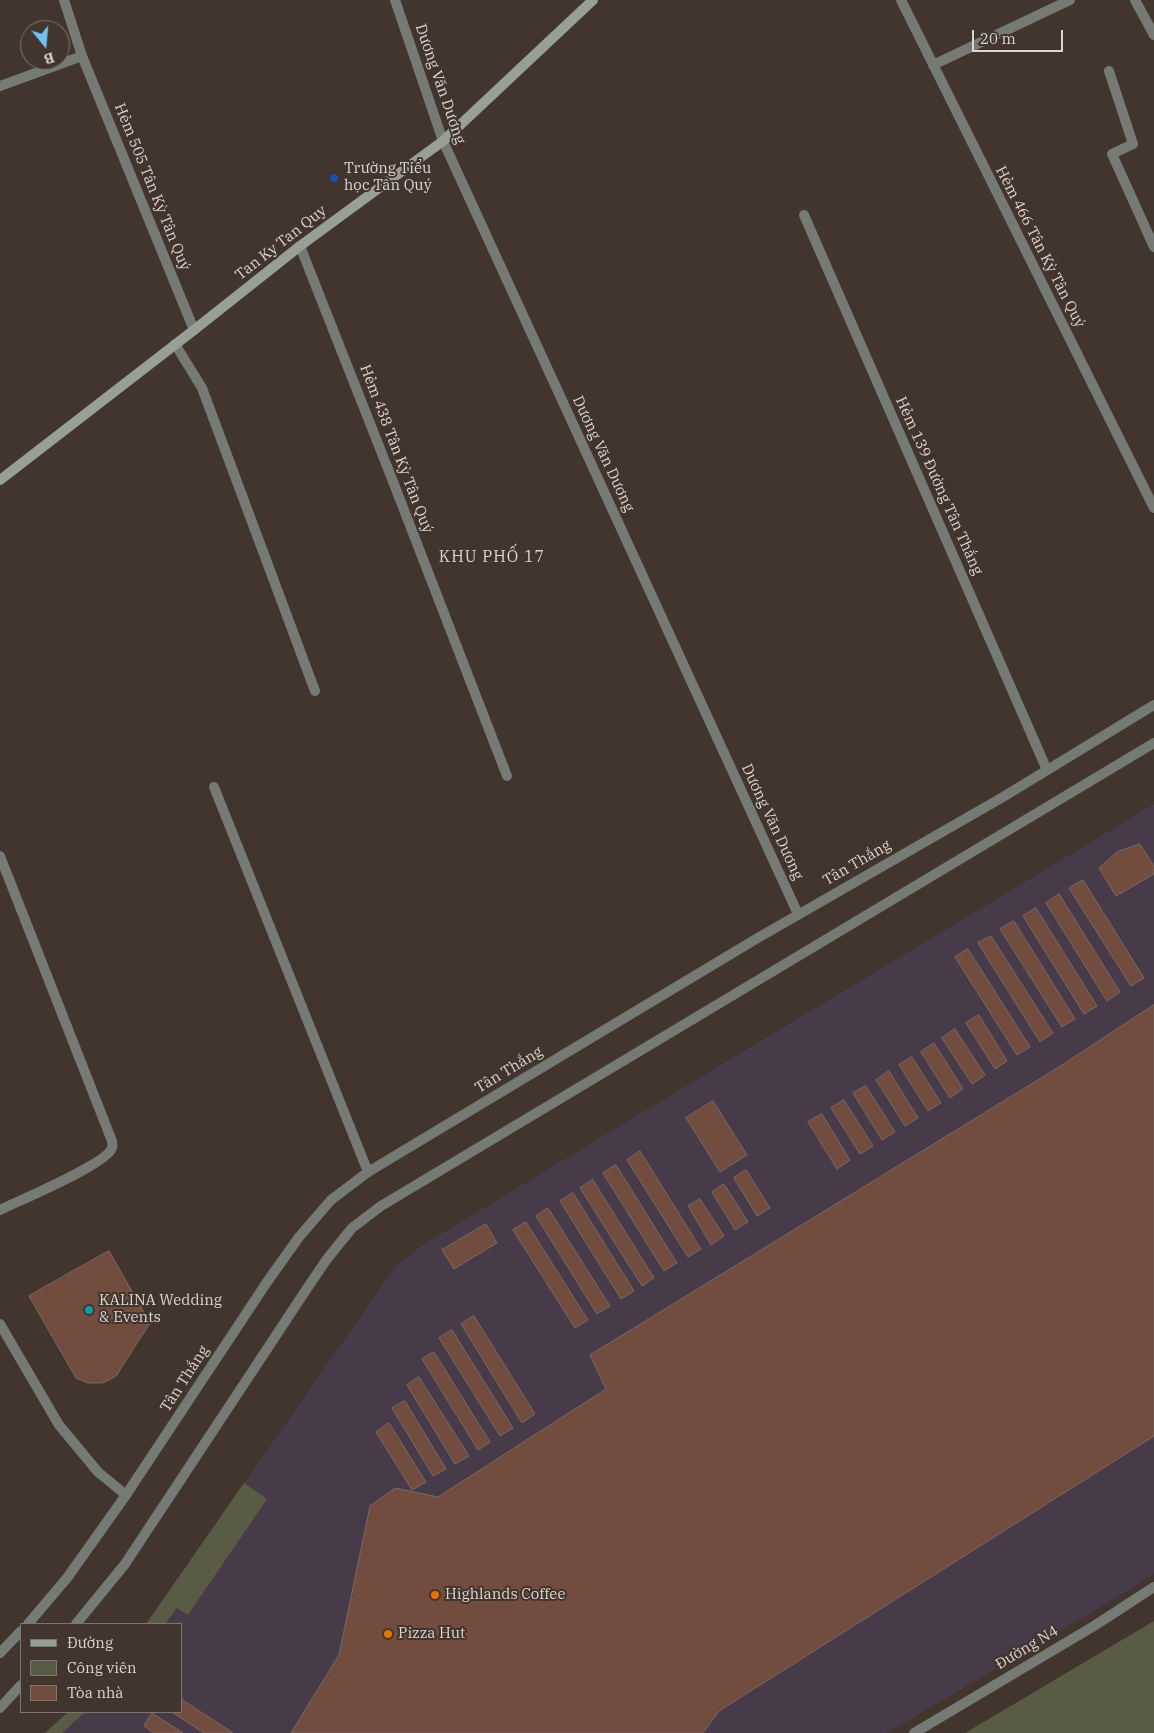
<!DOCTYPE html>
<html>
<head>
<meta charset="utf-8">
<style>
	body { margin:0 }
	#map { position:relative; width:1154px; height:1733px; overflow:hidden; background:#41352d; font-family:"IBM Plex Serif",serif }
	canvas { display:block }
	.legend { position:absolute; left:20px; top:1623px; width:162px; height:90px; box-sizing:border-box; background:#41352d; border:1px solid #7f756e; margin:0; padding:6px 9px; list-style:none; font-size:15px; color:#ddd5d0 }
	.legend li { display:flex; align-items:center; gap:10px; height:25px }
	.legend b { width:25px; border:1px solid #7f756e }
	.north { position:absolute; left:20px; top:20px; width:50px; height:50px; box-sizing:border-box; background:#41352d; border:1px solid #7f756e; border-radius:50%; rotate:163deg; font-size:14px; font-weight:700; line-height:20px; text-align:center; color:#ddd5d0 }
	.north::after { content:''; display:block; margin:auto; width:18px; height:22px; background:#6dc2f3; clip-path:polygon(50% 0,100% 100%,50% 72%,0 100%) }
	.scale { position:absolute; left:972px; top:30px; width:91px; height:22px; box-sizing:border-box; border:2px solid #ddd5d0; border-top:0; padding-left:6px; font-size:15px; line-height:18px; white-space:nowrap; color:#ddd5d0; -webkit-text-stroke:4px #41352d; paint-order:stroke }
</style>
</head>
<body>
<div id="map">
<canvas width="1154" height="1733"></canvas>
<ul class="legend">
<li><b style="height:6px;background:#979f96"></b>Đường</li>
<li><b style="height:14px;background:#595b45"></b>Công viên</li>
<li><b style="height:14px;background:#714c3f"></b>Tòa nhà</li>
</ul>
<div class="north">B</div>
<div class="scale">20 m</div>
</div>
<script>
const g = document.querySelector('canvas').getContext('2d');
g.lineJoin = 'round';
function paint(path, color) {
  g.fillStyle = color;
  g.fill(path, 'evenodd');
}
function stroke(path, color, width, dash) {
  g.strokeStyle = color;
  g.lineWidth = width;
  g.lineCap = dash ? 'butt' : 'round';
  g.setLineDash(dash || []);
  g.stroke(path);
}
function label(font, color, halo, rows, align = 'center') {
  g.font = font + ' "IBM Plex Serif",serif';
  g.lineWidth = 4;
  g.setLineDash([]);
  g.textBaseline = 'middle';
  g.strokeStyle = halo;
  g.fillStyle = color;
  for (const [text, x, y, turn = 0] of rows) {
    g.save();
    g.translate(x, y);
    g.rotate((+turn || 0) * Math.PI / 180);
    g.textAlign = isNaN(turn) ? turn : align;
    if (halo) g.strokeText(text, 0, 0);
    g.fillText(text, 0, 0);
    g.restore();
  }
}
paint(new Path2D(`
	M1154 804V1574L1107 1603 887 1733H45L68 1712H181V1624H146L395 1267 424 1244Z`), '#473a49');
paint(new Path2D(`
	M244 1483 267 1499 188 1615 177 1608 165 1624H146Z
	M1154 1621V1733H965Z
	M68 1712H85L62 1733H45Z`), '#595b45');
const building = new Path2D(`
	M1140 844 1154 866V874L1116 896 1099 868 1117 852Z
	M1083 880 1144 978 1131 986 1069 888Z
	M1059 894 1120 992 1107 1001 1046 903Z
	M1036 908 1097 1006 1084 1014 1023 916Z
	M1014 921 1075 1019 1062 1027 1000 929Z
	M991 936 1053 1033 1040 1042 978 943Z
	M968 949 1030 1047 1017 1055 955 957Z
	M1154 1005V1436L719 1711 703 1733H291L339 1655 370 1506 395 1488 438 1497 606 1389 590 1355 1059 1067Z
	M979 1015 1007 1061 995 1069 966 1023Z
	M955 1029 985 1075 972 1084 942 1038Z
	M934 1043 963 1089 950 1098 921 1052Z
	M912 1057 941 1103 928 1111 899 1065Z
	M889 1071 918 1118 905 1126 876 1080Z
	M866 1086 895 1132 882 1140 853 1093Z
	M844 1100 873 1146 860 1154 831 1108Z
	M713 1101 747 1155 720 1172 686 1118Z
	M822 1114 850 1160 837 1169 808 1122Z
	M640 1151 701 1249 688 1257 627 1160Z
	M616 1165 677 1263 664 1271 603 1173Z
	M746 1170 770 1208 757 1216 734 1178Z
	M593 1180 654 1278 642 1286 580 1188Z
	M724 1184 748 1222 735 1230 712 1192Z
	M573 1193 634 1291 621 1299 560 1201Z
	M700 1199 724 1236 711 1245 688 1206Z
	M548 1208 610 1306 597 1314 536 1216Z
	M526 1222 588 1320 575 1328 513 1230Z
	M486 1224 497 1243 454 1269 442 1250Z
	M109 1251 150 1323 116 1376 103 1383H88L76 1378 29 1296Z
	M474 1316 535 1414 522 1423 461 1324Z
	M452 1330 513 1428 500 1436 439 1338Z
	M434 1352 490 1442 478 1450 422 1359Z
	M419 1377 469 1456 455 1464 407 1385Z
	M405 1401 446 1469 433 1476 392 1408Z
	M389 1423 426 1482 412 1490 376 1432Z
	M181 1699 233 1733H204L172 1712H181Z
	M152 1713 183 1733H154L144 1726Z`);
paint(building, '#714c3f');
stroke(building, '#7a6a64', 1);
stroke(new Path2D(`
	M804 215 1047 770
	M300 246 392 479 507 776
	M214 787 368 1172`), '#757a75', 10);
stroke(new Path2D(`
	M64 0 82 56 194 330
	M395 0 443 141 798 914
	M901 0 1154 508
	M1135 0 1154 35
	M933 65 1070 0
	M1109 71 1133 144 1112 154 1154 247
	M0 86 82 56
	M175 344 202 388 315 691
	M0 856 112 1141C112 1143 113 1146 112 1148 107 1164 18 1201 0 1210
	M0 1324 59 1425 98 1472 126 1495
	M914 1733 1094 1626 1154 1587`), '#757a75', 10);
stroke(new Path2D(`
	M28 1624 67 1578 126 1495 267 1282 299 1237 331 1200 368 1172 756 939 1003 797 1154 705
	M76 1624 125 1564 308 1287 327 1259 352 1228 381 1206 1154 743
	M0 1653 21 1631
	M0 1708 21 1685`), '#757a75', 10);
stroke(new Path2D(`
	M0 480 194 330 300 246 443 141 593 0`), '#979f96', 10);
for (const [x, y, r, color] of [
	[334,178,5,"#1a4fb4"],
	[89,1310,5,"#0f9aa8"],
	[435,1595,5,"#e8710a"],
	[388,1634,5,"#e8710a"]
]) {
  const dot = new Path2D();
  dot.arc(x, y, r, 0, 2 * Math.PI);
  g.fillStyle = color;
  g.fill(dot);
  stroke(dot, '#41352d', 2);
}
label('15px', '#ddd5d0', '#41352d', [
	["Dương Văn Dương",440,84,71],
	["Hẻm 505 Tân Kỳ Tân Quý",152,187,68],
	["Tan Ky Tan Quy",281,243,-38],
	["Hẻm 466 Tân Kỳ Tân Quý",1040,247,63],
	["Hẻm 438 Tân Kỳ Tân Quý",396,449,69],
	["Dương Văn Dương",603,454,65],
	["Hẻm 139 Đường Tân Thắng",939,486,66],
	["Dương Văn Dương",772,822,65],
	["Tân Thắng",857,863,-30],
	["Tân Thắng",509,1070,-31],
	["Tân Thắng",185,1379,-57],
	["Đường N4",1027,1648,-31]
]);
label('15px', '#ddd5d0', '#41352d', [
	["Trường Tiểu",344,169],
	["học Tân Quý",344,186],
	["KALINA Wedding",99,1301],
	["& Events",99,1318],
	["Highlands Coffee",445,1595],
	["Pizza Hut",398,1634]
], 'left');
g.letterSpacing = '1px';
label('16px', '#ddd5d0', '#41352d', [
	["KHU PHỐ 17",492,557]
]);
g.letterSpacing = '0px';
</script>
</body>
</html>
